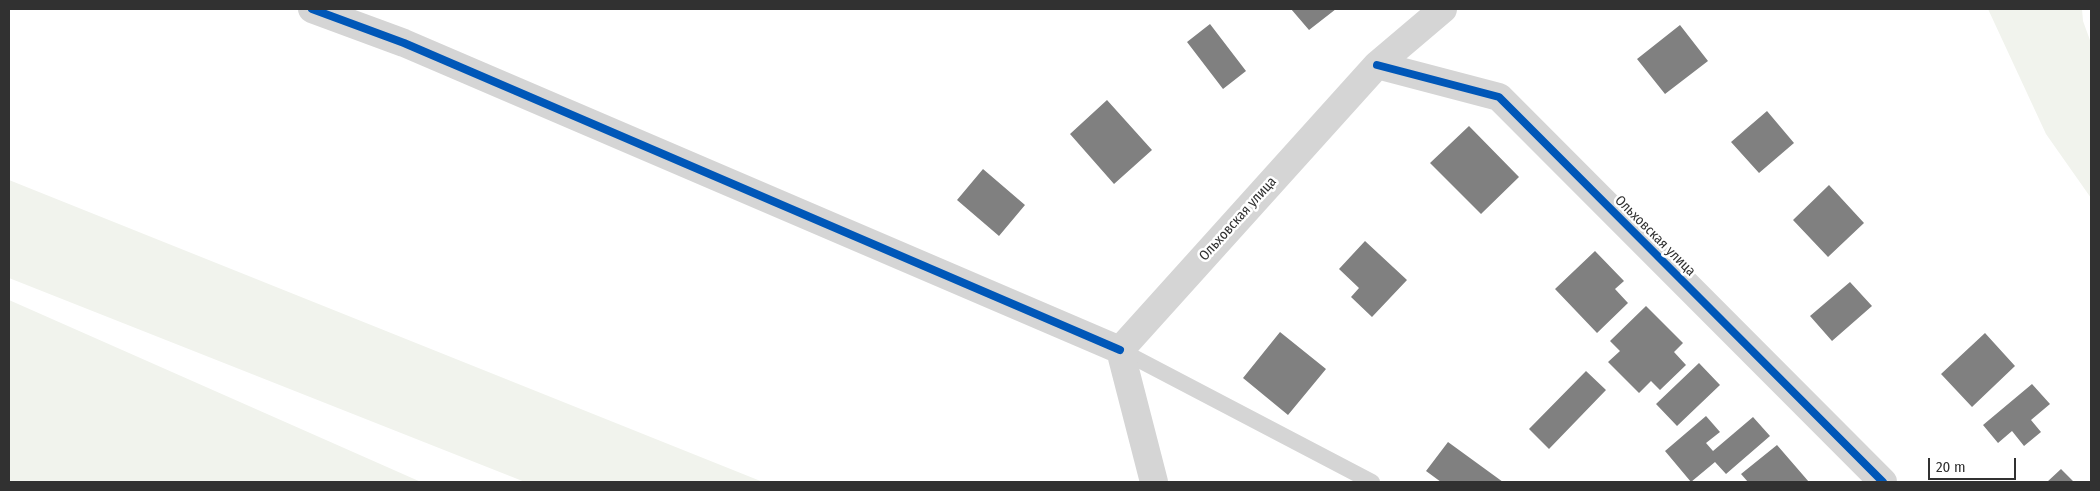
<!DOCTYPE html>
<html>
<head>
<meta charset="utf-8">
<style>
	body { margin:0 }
	#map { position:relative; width:2100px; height:491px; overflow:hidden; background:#fff; font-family:"Fira Sans Condensed",sans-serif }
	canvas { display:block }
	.frame { position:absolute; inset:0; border:10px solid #313131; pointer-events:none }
	.scale { position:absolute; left:1928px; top:458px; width:88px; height:22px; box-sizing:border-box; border:2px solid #313131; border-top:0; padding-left:6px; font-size:15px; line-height:18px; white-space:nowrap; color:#313131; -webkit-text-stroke:4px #fff; paint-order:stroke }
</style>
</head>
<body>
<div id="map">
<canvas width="2100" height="491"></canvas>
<div class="frame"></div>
<div class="scale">20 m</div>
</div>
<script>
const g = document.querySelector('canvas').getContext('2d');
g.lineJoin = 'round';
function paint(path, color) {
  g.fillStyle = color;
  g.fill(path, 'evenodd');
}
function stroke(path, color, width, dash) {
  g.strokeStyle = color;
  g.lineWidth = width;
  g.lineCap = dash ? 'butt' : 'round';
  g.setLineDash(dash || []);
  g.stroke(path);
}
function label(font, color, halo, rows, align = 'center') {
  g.font = font + ' "Fira Sans Condensed",sans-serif';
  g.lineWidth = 5;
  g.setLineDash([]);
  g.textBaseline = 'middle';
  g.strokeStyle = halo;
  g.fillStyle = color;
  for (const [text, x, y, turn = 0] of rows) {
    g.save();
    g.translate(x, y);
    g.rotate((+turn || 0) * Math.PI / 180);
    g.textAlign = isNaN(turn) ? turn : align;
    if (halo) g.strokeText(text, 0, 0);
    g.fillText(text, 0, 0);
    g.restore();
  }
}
paint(new Path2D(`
	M1988 9H2082L2083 21 2091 43V198L2046 134Z
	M9 180 763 482H525L9 278Z
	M9 300 421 482H9Z`), '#f1f3ed');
paint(new Path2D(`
	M1291 9H1336L1309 30Z
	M1210 24 1246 71 1223 89 1187 42Z
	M1680 25 1708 61 1665 94 1637 59Z
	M1107 100 1152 150 1114 184 1070 134Z
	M1767 111 1794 143 1759 173 1731 142Z
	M1469 126 1519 177 1481 214 1430 163Z
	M983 169 1025 205 999 236 957 200Z
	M1829 185 1864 223 1828 257 1793 220Z
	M1365 241 1407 280 1372 317 1351 297 1359 288 1339 269Z
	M1595 251 1624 281 1615 289 1628 303 1597 333 1555 289Z
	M1850 282 1872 306 1832 341 1810 316Z
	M1646 306 1683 343 1674 352 1686 365 1660 390 1651 381 1639 393 1608 362 1620 351 1610 341Z
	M1280 332 1326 369 1288 415 1243 378Z
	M1985 333 2015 366 1972 407 1941 374Z
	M1699 363 1720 385 1677 426 1656 404Z
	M1586 371 1606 390 1549 449 1529 429Z
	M2032 384 2050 404 2031 420 2041 432 2024 446 2012 431 1998 443 1983 425Z
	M1706 416 1720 432 1706 443 1713 451 1753 417 1770 436 1726 474 1715 462 1691 482 1665 451Z
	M1448 442 1503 482H1441L1426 471Z
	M1777 445 1809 482H1748L1741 474Z
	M2061 469 2074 482H2047Z`), '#808080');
stroke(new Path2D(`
	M1120 350 1372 482`), '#d5d5d5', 16);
stroke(new Path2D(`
	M312 9 404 43 1120 350
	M1377 65 1499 97 1883 482
	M1120 350 1377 65 1443 9
	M1120 350 1154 482`), '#d5d5d5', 28);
stroke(new Path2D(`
	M312 9 404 43 1120 350
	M1377 65 1499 97 1883 482`), '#0057b8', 8);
label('14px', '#313131', '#fff', [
	["Ольховская улица",1238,219,-48],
	["Ольховская улица",1655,236,45]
]);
</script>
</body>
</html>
